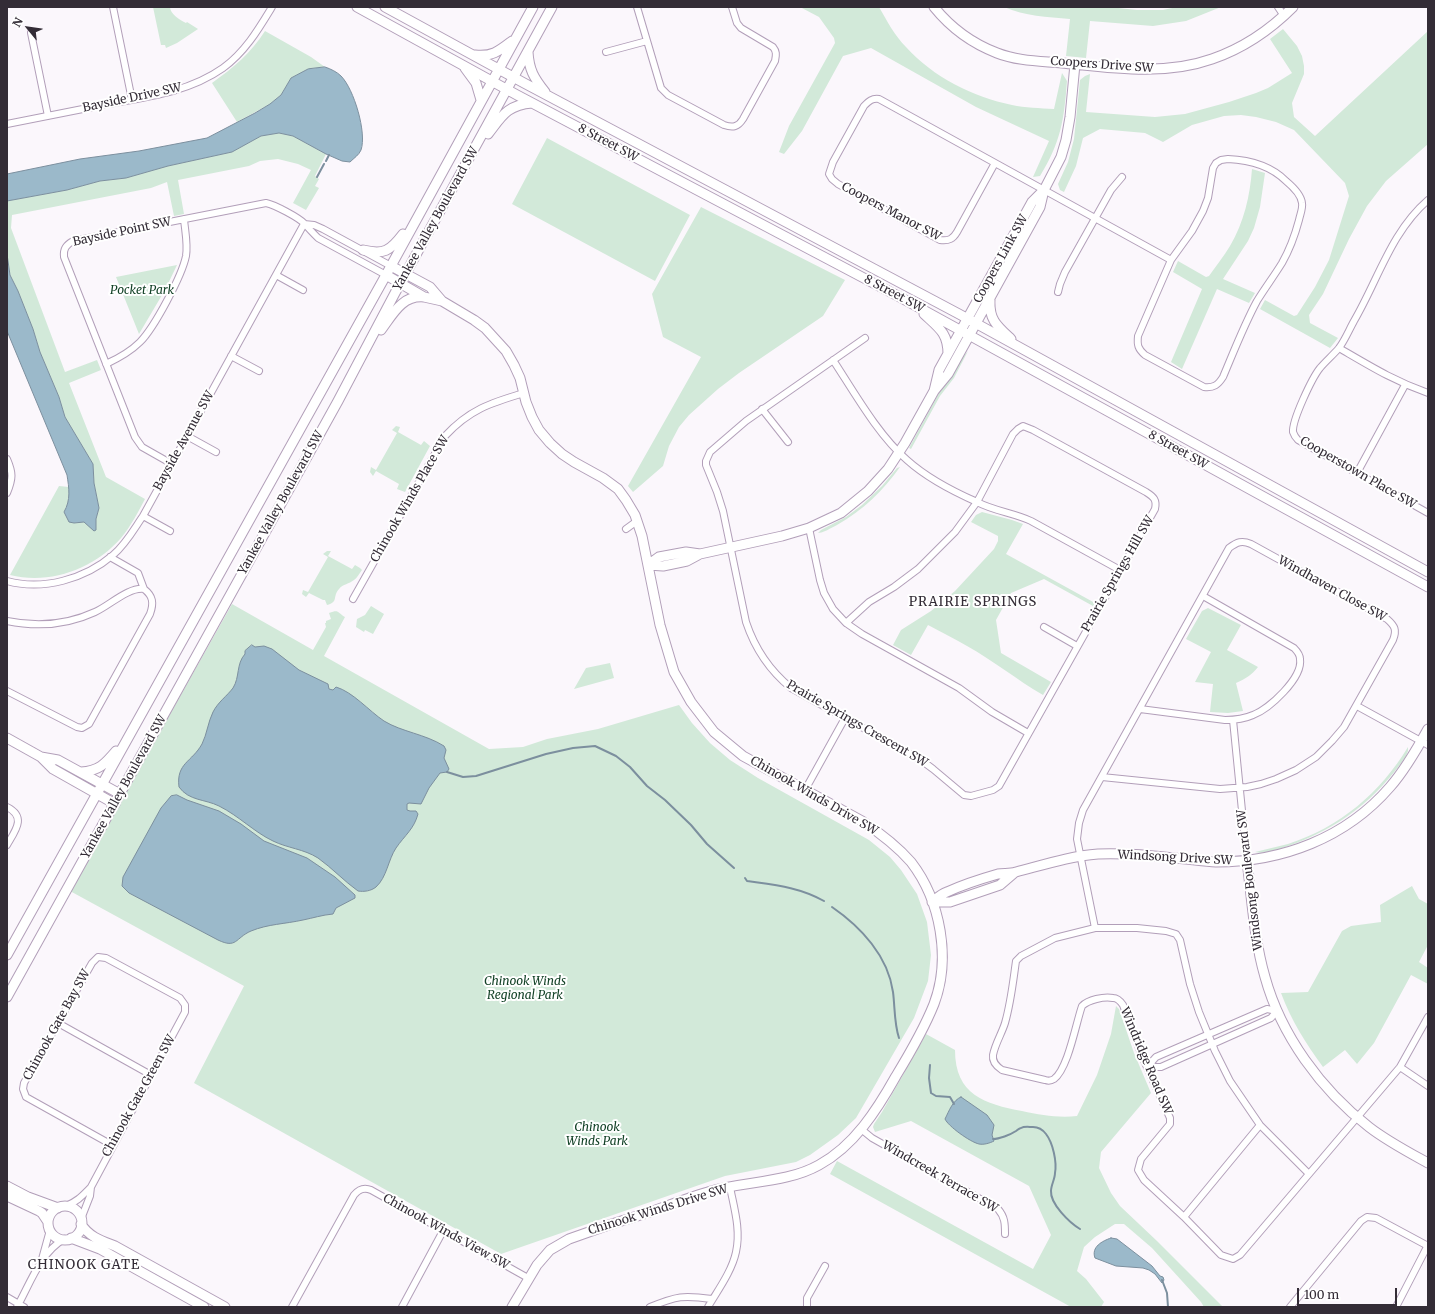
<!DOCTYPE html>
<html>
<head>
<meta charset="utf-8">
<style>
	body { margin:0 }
	#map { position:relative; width:1435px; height:1314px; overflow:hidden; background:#fbf7fc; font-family:Merriweather,serif }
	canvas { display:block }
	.frame { position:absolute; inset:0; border:8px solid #332c36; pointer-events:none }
	.north { position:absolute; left:8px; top:8px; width:40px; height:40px; -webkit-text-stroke:3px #fff; paint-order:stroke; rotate:299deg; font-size:11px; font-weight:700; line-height:16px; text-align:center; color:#332c36 }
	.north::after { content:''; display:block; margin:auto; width:14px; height:18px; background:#332c36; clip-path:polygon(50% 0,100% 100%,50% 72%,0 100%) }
	.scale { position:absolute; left:1297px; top:1288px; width:100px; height:18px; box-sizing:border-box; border:2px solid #332c36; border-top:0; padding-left:5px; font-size:12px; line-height:14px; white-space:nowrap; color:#332c36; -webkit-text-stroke:3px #fff; paint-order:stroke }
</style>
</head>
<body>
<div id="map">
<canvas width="1435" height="1314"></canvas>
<div class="frame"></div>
<div class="north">N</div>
<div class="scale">100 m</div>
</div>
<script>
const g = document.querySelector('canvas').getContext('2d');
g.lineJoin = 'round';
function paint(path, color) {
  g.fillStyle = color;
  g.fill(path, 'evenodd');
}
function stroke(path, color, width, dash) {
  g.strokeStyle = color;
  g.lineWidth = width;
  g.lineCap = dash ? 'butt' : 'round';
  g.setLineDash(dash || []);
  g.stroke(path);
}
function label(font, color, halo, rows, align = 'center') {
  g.font = font + ' Merriweather,serif';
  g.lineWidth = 4;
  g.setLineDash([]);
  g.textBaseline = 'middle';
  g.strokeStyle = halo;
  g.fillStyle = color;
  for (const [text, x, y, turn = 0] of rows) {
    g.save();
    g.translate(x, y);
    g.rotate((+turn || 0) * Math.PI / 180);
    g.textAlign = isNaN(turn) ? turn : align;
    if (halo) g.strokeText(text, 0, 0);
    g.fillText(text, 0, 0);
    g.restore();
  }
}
paint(new Path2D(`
	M153 7H170C170 14 180 20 186 23L187 22 198 29 177 43 166 48 165 45H161Z
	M800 7H879C887 21 895 36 906 47 933 77 973 97 1012 105 1025 108 1040 108 1054 109L1062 73 1067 81C1064 120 1061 142 1040 176L1033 177 1049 141 976 107 871 48 843 56 802 131 784 154 779 152 789 126 835 43 834 38 819 17Z
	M1004 7H1109L1137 10H1163L1177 7H1221L1186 21 1153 26 1090 21 1086 58 1066 56 1070 19C1047 17 1025 16 1004 7Z
	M1283 29 1297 46 1302 56 1304 66V74L1292 103 1294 117 1315 136 1428 31V144L1386 181 1367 206 1349 239 1323 294 1309 315 1310 323 1338 338 1330 348 1260 309 1265 300 1294 316 1297 315 1315 287 1329 260 1349 196 1345 183 1294 130 1276 122 1256 117 1241 115 1224 116 1192 125 1163 142 1145 133 1100 129 1083 138 1076 166 1064 192 1060 190 1058 184 1068 162 1074 139 1080 80 1085 76 1090 74 1086 112 1155 117 1185 114 1229 102 1256 93 1268 88 1292 73 1270 39Z
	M265 31 311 57 325 67 308 69 291 78 281 95 270 104 237 122 212 83C233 68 251 53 265 31Z
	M279 133 293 136 326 154 315 176 319 179 315 186 319 188 306 210 293 203 311 170 298 164 278 159 260 161 249 166 178 180 184 214 174 216 167 182 151 188 12 215 11 228 65 372 97 360 101 370 69 383 106 477 145 499C138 512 131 526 121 538 94 569 50 585 10 575L59 486 69 487C70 496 68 505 64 512L74 523 84 522 96 530V519L99 508 94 483 93 464 65 417 59 397 40 352 33 329 18 291 10 275 7 254V201L67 190 100 181 126 178 168 166 232 152 261 136Z
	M547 138 690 215 655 281 512 204Z
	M1252 169 1265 173 1260 207 1254 228 1248 241 1223 279 1255 293 1249 303 1217 289 1182 369 1171 362 1202 289 1173 272 1178 261 1206 277 1209 276C1216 266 1224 256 1230 246 1244 222 1250 196 1252 169Z
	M701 207 845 280 823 316 739 373 718 389 689 415 679 427 669 446 663 466 633 492 628 486 701 357 663 337 652 294Z
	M177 265 165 290 139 334 116 277Z
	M968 351 954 378 940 396 911 449 909 448 939 393 951 378 962 358Z
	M396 426 400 427 398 432 421 445 424 441 430 446 405 492 397 489 399 484 376 471 373 476 370 472 371 467 376 470 397 433 392 430Z
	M900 467C883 491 863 510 837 525 831 528 823 533 818 533L821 530 846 517 862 505 882 486 897 468Z
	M982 512 1012 520 1023 524 1006 554 1095 603 1093 606 1044 579 1011 593 996 620 1001 653 1051 682 1043 695C1017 680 994 661 967 646 955 639 941 632 928 625L911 655 893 645 901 630 931 611 955 591 994 549 998 541V536L971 522 976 515Z
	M327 551H331L328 556 352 569 355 565 360 568 362 570C359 574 357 578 354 580 349 584 343 584 339 589 332 597 339 602 327 605L325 600H323L309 593 306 597 302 594 303 590 308 592 328 557 323 554Z
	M232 604 313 650 326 627 325 623H326V621L331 619 329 613C339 609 337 612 345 617L324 656 489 749 523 747 547 739 598 729 679 705 692 723 710 743 730 760 758 778 869 840 890 857 901 870 917 894 927 922 931 955 928 981 914 1018 856 1118 838 1135 810 1155 796 1162 725 1176 501 1254 194 1083 244 986 70 891Z
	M371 606 384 614 373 634 365 630 364 632 356 627 357 619 365 615Z
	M1208 608 1241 625 1227 650 1258 667C1252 675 1245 679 1236 683L1243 711 1228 713 1210 712 1213 684 1195 682 1211 652 1186 639 1202 611Z
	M610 663 614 678 574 689 586 668Z
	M1408 747V751L1406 756C1377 799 1338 829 1288 846 1279 849 1265 855 1255 852 1266 849 1277 847 1288 844 1340 827 1380 793 1408 747Z
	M1412 886 1419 899 1428 904V945L1419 962 1428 968V984L1411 975 1374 1043 1357 1064 1345 1050 1323 1067C1306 1044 1291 1020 1281 993L1308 992 1342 931 1351 926 1381 922 1380 905Z
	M1116 1006 1119 1009 1134 1053 1151 1093 1101 1152 1099 1168 1111 1193 1120 1206 1157 1241 1223 1307H1204L1201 1302 1152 1248 1124 1224H1115L1095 1237 1084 1247 1077 1271 1086 1279 1104 1302 1101 1307H1071L830 1174 837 1161 1033 1269 1051 1235 1029 1186 911 1121 875 1132 873 1127 874 1124 882 1112 926 1034 955 1050C955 1095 985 1104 1022 1111 1041 1115 1058 1118 1077 1116L1097 1075 1111 1034Z`), '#d2e9d9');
const water = new Path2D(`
	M325 67C331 69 337 72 341 76 354 89 367 133 361 150 359 155 354 158 350 162L342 161 326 154 293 136 279 133 261 136 232 152 168 166 126 178 100 181 67 190 7 201V174L80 159 139 151 207 138 255 113 270 104 281 95 291 78 308 69Z
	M7 254 10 275 18 291 33 329 40 352 59 397 65 417 93 464 94 483 99 508 96 519V530L94 531 84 522 74 523 69 522 64 512C71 500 69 488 67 475L7 331Z
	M252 645 255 647 264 646 272 649 299 670 328 684 329 689 333 690 336 687C353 692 369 711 384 721 402 732 425 734 444 746L446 750 444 758 449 769 447 772 440 773 429 788 421 804 409 803 407 804V810L410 811H416L418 814C414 829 405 835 396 848 388 860 387 877 376 887 371 891 364 892 358 891 344 881 332 868 318 858 304 849 287 848 273 841 254 832 239 816 219 806 205 799 189 801 179 787 176 763 192 762 202 744 207 734 208 722 213 712 218 702 227 696 233 688 240 677 236 664 245 654V651Z
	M177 795 187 800 219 811 241 824 264 841 307 858 335 877 355 895V898L336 908 333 914C322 915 313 918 303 920 285 924 268 924 251 931 235 938 237 949 218 940L129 893 122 886 123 877 161 808 171 796Z
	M961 1097 987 1115 994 1125 992 1135 994 1141C990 1143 984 1145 979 1144 970 1142 948 1126 945 1119 949 1111 953 1100 961 1097Z
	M1111 1238 1117 1239 1152 1266 1160 1276 1163 1277 1164 1280 1162 1283 1155 1274 1149 1270 1143 1268 1116 1266 1095 1258C1091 1247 1102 1241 1111 1238Z`);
paint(water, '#9bb9ca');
stroke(water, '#7c8f9e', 1);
stroke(new Path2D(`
	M326 161 329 155
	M317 177 324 164
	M447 772 463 777 476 776 546 754 573 748 595 746 616 756 630 767 647 786 665 800 691 825 707 844 734 868
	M745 878 747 881C775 885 799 887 824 901
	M832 907C861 927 888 956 893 992 895 1007 894 1023 899 1038
	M930 1065 929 1078 931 1093 936 1096 950 1097 954 1104
	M993 1139C999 1139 1010 1135 1016 1131 1016 1131 1020 1128 1021 1128 1024 1126 1029 1127 1033 1127 1038 1127 1043 1130 1046 1134 1053 1143 1057 1162 1055 1173 1055 1179 1051 1185 1051 1191 1050 1204 1070 1223 1080 1229
	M1162 1280 1167 1293 1168 1307`), '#7c8f9e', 2);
const street = new Path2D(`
	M113 7 132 100
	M637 7 661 88 668 95 724 125C733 128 738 127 743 119L775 61C776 55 777 52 773 47L741 28 737 23 732 7
	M1278 7 1284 16
	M31 33 48 116
	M606 52 647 41
	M7 124C41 117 74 111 108 104 148 97 189 92 223 68 245 52 258 30 272 7
	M1228 159C1250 160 1270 165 1286 181 1292 186 1301 194 1302 203 1303 208 1300 215 1299 220 1295 235 1290 249 1282 263 1274 276 1265 288 1257 301 1244 325 1234 351 1223 377 1218 385 1214 388 1204 387L1145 355C1138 349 1137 345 1138 336L1171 260 1192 231 1203 211 1208 198 1213 168 1216 163 1221 160Z
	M995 163 957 232C953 239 949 241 940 240L838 184 832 179 829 174 833 162 864 106C869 101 872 98 879 99L1171 260
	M1428 200C1391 232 1378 280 1354 321 1349 330 1345 340 1339 348 1333 355 1326 361 1320 368 1312 378 1292 420 1293 432 1294 435 1295 437 1298 440L1428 513
	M304 224 314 225 323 229 391 266
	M276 275 303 290
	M1058 292 1060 284 1065 272 1111 190 1122 177
	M1339 348C1370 366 1394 381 1428 393
	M231 356 259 371
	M833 360C854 392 878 435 907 460 927 478 952 491 977 502 994 511 1014 513 1031 521L1120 570
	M106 364C119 358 130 352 140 342 154 328 182 276 186 256 188 244 185 231 184 219
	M762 409 788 442
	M187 436 216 452
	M7 459C13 473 13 478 7 493
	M172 464 142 447 135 437 64 257C63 249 66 245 73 241L266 203C275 205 298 217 305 224 309 229 313 233 318 238L386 275
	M1357 473 1405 385
	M143 516 170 531
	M809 528 820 580 824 593 833 609 846 623 862 634 959 688 992 712 1028 733
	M626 529 637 521
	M110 557 138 573 144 589
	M7 581C43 591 85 579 113 555 126 544 134 529 143 516L304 224
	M353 599 445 436C469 410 490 403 524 393
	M7 621C36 627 67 625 95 612 109 606 128 587 144 589 153 596 154 603 150 614L89 724 82 728 77 727 7 691
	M846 623 869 602 894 587 918 569 955 532 977 502 1013 434 1018 429 1023 426 1033 430 1146 492C1154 497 1157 500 1155 509L999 786 993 790 971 796 964 795 933 769 921 760 791 688C769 670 755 649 746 622L723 511 717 492 706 465V461L710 452 746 421 865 338
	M1044 627 1077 646
	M1357 706 1428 745
	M1140 709 1225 720C1234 720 1244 719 1253 715 1269 709 1303 678 1300 659 1300 654 1297 651 1294 648L1203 596
	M1233 720 1247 861
	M805 790 845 718
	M7 807C27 817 15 831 7 845
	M1095 928 1077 839 1079 823 1083 810 1229 548C1237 542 1242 540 1251 544L1387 619C1395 626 1397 630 1393 640L1344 727 1332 741 1316 757 1296 770 1276 779 1261 784 1247 787 1220 789 1102 777
	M58 1023 151 1075
	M1147 1067 1156 1057 1267 1009 1277 1011
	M1147 1067H1161L1271 1018 1277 1011
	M1400 1067 1428 1086
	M861 1129 872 1138 998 1209C1005 1217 1005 1224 1005 1234
	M1309 1174 1240 1255 1233 1259 1221 1255 1184 1217 1144 1180 1138 1170 1141 1159 1170 1124V1118L1142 1056 1123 1005C1121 1002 1117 998 1113 998 1104 996 1088 1000 1082 1006 1076 1023 1068 1069 1054 1079 1051 1081 1048 1081 1045 1080L1002 1070C996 1066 992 1062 993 1055 995 1044 1002 1033 1005 1023 1011 1002 1013 982 1016 961L1021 956 1055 938 1095 928H1137L1166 931 1176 934 1180 940 1190 984 1199 1012 1215 1051 1230 1081 1260 1125 1309 1174 1400 1067 1428 1017
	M66 1206C78 1201 82 1196 91 1187L185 1012V1005L180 998 106 958 98 957 92 963 24 1083 23 1089 26 1097 112 1145
	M1184 1217 1260 1125
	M81 1219 90 1196 91 1187
	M42 1259 50 1230
	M7 1297 24 1307
	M17 1307C30 1284 40 1253 64 1239
	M292 1307 354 1195C359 1189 364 1187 371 1190L528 1278
	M402 1307 443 1231
	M650 1307C677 1296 683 1295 712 1299
	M708 1307C718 1290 732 1271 736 1252 741 1230 734 1208 730 1187
	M807 1307V1298L825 1266
	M1290 1307 1361 1221 1367 1217 1376 1218 1428 1246
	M1396 1307 1428 1245`);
const secondary = new Path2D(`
	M357 7 517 95 896 295 1428 587
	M385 7 524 83 959 314 1428 572
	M934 7C951 28 971 43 997 53 1017 61 1041 61 1062 63 1112 68 1164 76 1212 59 1244 48 1270 30 1293 7
	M528 52C529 70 534 78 545 92
	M475 55C492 57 499 51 512 41
	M465 68 476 83 481 100
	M488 134C502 116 507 105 532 103
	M363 250C384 255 390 251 403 234
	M391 266 430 287 442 301
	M386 275 424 297 442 301 474 320 485 328 506 351 514 365 520 378 526 402 532 417 539 430 550 443 562 454 574 462 603 478 618 489 626 500 635 515 642 536 660 625 674 672 691 702 714 732 743 756 862 821C880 833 897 846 911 862 941 901 951 959 934 1004 924 1029 910 1053 896 1076 877 1110 854 1146 819 1165 787 1183 746 1181 711 1191 690 1197 670 1205 650 1212 623 1220 596 1229 569 1239L550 1250 537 1265 512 1307
	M990 300C989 320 997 326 1011 339
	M924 314C939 328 948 333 948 354
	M381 330C393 314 402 295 424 297
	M934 391 939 370 1032 202 1044 190
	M648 565 663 566 687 561 700 554 782 536 809 528 841 513 868 491 888 469 905 443 934 391 948 374 1040 207 1044 190 1061 157 1066 140 1070 117 1075 64
	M648 565 659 557 686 552 700 554
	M7 738 41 757 53 769 115 804
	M41 757 58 760 120 794
	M81 772C99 771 105 764 116 751
	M1247 861C1252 900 1254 939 1265 977 1281 1035 1321 1090 1369 1127 1387 1141 1408 1152 1428 1163
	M932 902C937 898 941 894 947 892 960 886 984 878 998 874 1004 873 1010 874 1016 872 1043 865 1070 856 1098 854 1124 853 1149 855 1174 858 1188 859 1202 861 1216 862 1282 862 1346 838 1390 787 1405 770 1417 749 1428 729
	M932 902H950L1000 885 1014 873
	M7 955 386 275 533 7
	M7 997 338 401 395 293 552 7
	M7 1186 28 1197 58 1208
	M7 1196 39 1211 42 1213 48 1222
	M48 1223a17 17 0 1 1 34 0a17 17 0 1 1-34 0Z
	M81 1224C89 1237 102 1241 115 1246L225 1307
	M71 1238 100 1249 204 1307`);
stroke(street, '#b29fb9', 8);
stroke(secondary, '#b29fb9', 11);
stroke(street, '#fff', 6);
stroke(secondary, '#fff', 9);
label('12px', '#332c36', '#fff', [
	["Coopers Drive SW",1102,65,4],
	["Bayside Drive SW",132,98,-12],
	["8 Street SW",608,143,28],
	["Coopers Manor SW",891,212,28],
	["Yankee Valley Boulevard SW",436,219,-61],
	["Bayside Point SW",122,232,-12],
	["Coopers Link SW",1001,259,-61],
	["8 Street SW",894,294,28],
	["Bayside Avenue SW",184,441,-61],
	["8 Street SW",1178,450,29],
	["Cooperstown Place SW",1358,473,30],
	["Chinook Winds Place SW",410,499,-60],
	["Yankee Valley Boulevard SW",281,503,-61],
	["Prairie Springs Hill SW",1118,574,-60],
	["Windhaven Close SW",1332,589,29],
	["Prairie Springs Crescent SW",857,724,30],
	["Yankee Valley Boulevard SW",124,787,-61],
	["Chinook Winds Drive SW",814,796,30],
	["Windsong Drive SW",1175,858,3],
	["Windsong Boulevard SW",1250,880,-97],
	["Chinook Gate Bay SW",57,1025,-61],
	["Windridge Road SW",1146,1061,67],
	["Chinook Gate Green SW",139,1096,-61],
	["Windcreek Terrace SW",940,1177,30],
	["Chinook Winds Drive SW",658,1210,-17],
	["Chinook Winds View SW",446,1232,29]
]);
label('italic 12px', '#134227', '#fff', [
	["Pocket Park",142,291],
	["Chinook Winds",525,982],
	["Regional Park",525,996],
	["Chinook",597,1128],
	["Winds Park",597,1142]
]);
g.letterSpacing = '1px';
label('13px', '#332c36', '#fff', [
	["PRAIRIE SPRINGS",973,602],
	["CHINOOK GATE",84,1265]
]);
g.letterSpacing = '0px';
</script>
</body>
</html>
